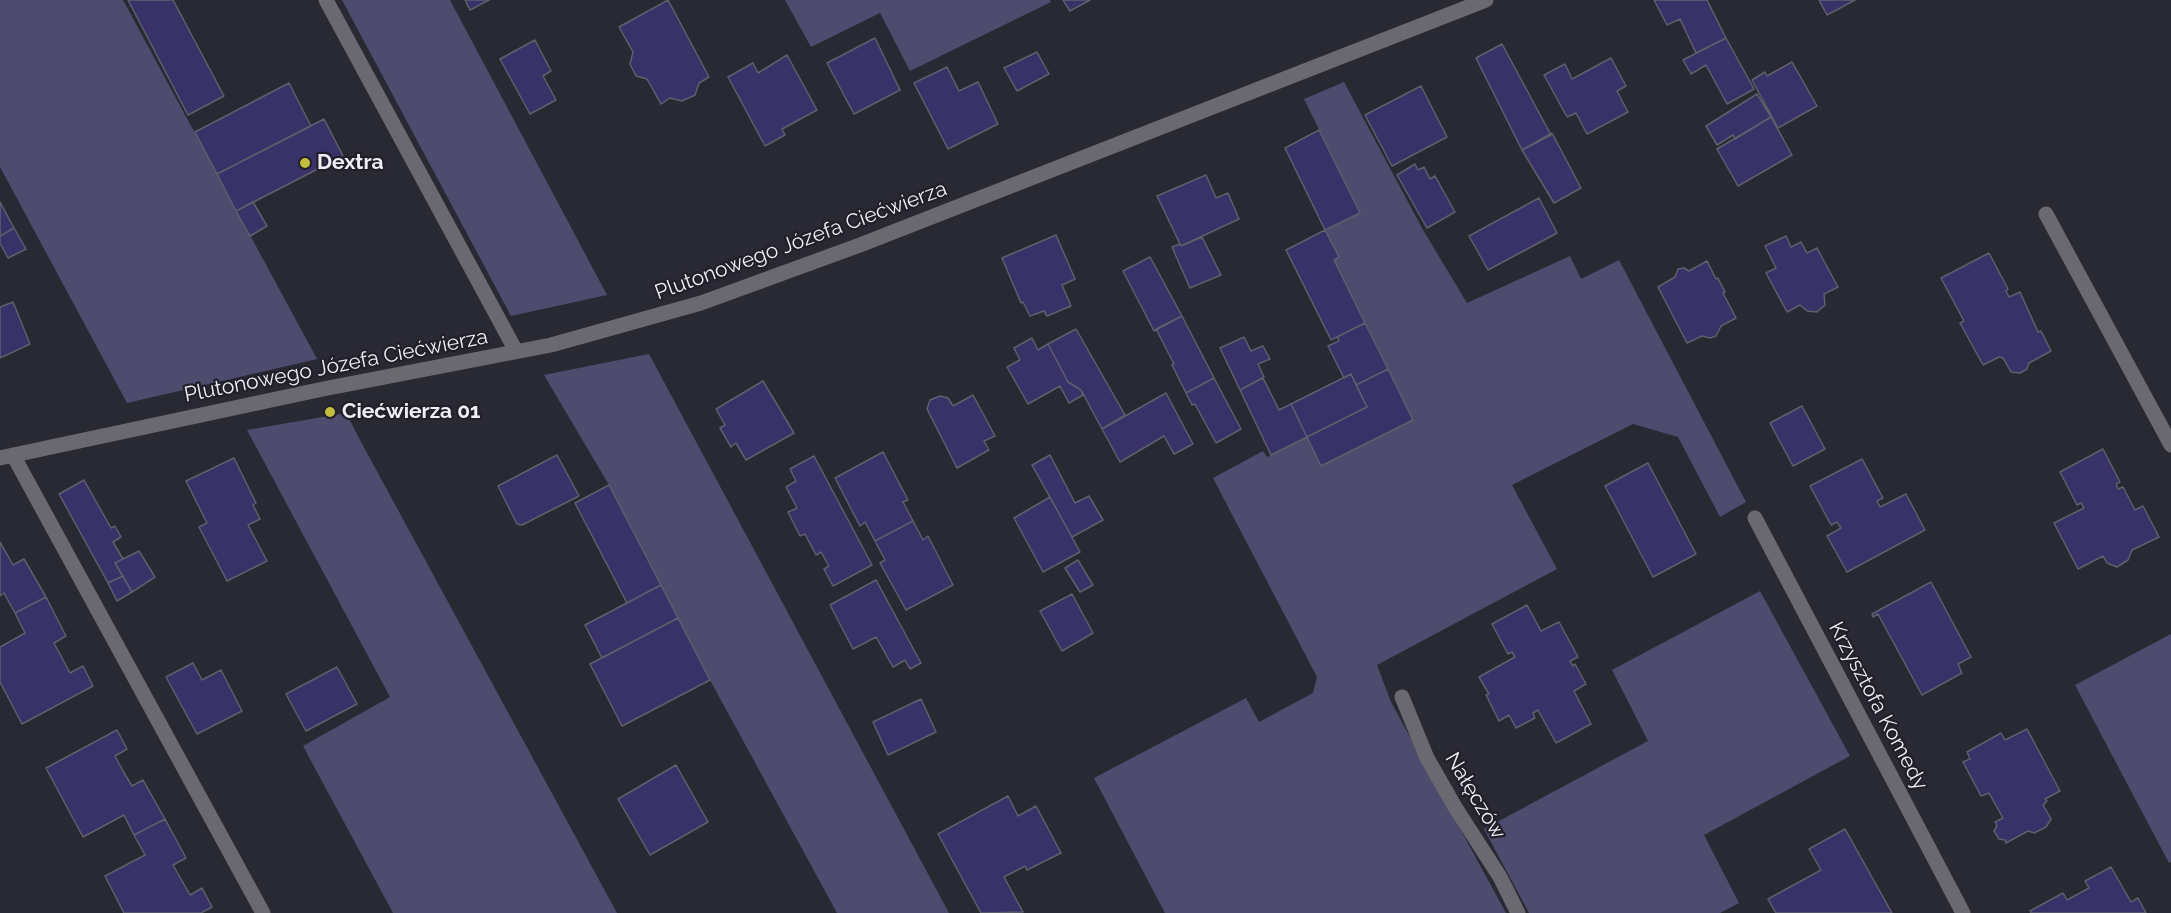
<!DOCTYPE html>
<html>
<head>
<meta charset="utf-8">
<style>
	body { margin:0 }
	canvas { display:block; background:#292934 }
</style>
</head>
<body>
<canvas width="2171" height="913"></canvas>
<script>
const g = document.querySelector('canvas').getContext('2d');
g.lineJoin = 'round';
function paint(path, color) {
  g.fillStyle = color;
  g.fill(path, 'evenodd');
}
function stroke(path, color, width, dash) {
  g.strokeStyle = color;
  g.lineWidth = width;
  g.lineCap = dash ? 'butt' : 'round';
  g.setLineDash(dash || []);
  g.stroke(path);
}
function label(font, color, halo, rows, align = 'center') {
  g.font = font + ' Raleway,sans-serif';
  g.lineWidth = 4.5;
  g.setLineDash([]);
  g.textBaseline = 'middle';
  g.strokeStyle = halo;
  g.fillStyle = color;
  for (const [text, x, y, turn = 0] of rows) {
    g.save();
    g.translate(x, y);
    g.rotate((+turn || 0) * Math.PI / 180);
    g.textAlign = isNaN(turn) ? turn : align;
    if (halo) g.strokeText(text, 0, 0);
    g.fillText(text, 0, 0);
    g.restore();
  }
}
paint(new Path2D(`
	M0 0H123L317 359 127 403 0 167Z
	M342 0H450L607 295 511 316Z
	M785 0H1050L1051 2 910 71 880 13 811 47Z
	M1344 82 1423 230 1467 303 1570 256 1581 279 1619 260 1746 502 1720 517 1678 437 1633 424 1512 485 1557 569 1377 665 1391 702 1506 913H1165L1094 778 1246 698 1259 722 1313 693 1317 677 1213 478 1263 451 1267 457 1307 437 1321 466 1413 420 1334 260 1339 257 1325 230 1360 212 1304 99Z
	M649 354 949 913H837L710 680 609 485 544 375Z
	M346 413 360 440 617 913H393L303 746 390 697 247 430Z
	M1760 591 1850 756 1704 835 1739 903 1720 913H1529L1484 829 1648 741 1612 670Z
	M2171 634V862L2169 863 2075 685Z`), '#4d4b6e');
const building = new Path2D(`
	M128 0H173L224 96 188 115Z
	M465 0H489L470 10Z
	M668 0 709 77 699 83 695 95 682 101 670 98 661 104 647 79 636 76 630 64 633 52 619 27Z
	M1063 0H1090L1070 11Z
	M1654 0H1707L1726 38 1696 53 1680 19 1667 25Z
	M1819 0H1855L1827 15Z
	M875 38 900 90 854 114 827 63Z
	M1726 38 1754 89 1727 104 1706 65 1691 74 1683 60Z
	M535 40 551 71 543 76 556 100 530 114 500 59Z
	M1502 44 1551 135 1522 150 1476 58Z
	M1037 52 1049 74 1017 91 1004 68Z
	M787 55 817 110 782 129 785 135 765 146 728 77 753 63 758 73Z
	M1611 58 1626 86 1617 91 1628 112 1587 134 1576 113 1567 117 1544 75 1565 64 1572 79Z
	M1792 62 1817 106 1778 128 1752 80 1765 72 1767 76Z
	M947 67 959 91 978 82 998 124 948 149 914 83Z
	M289 83 311 126 217 174 195 132Z
	M1421 86 1447 137 1392 166 1365 115Z
	M1757 94 1771 117 1735 139 1733 135 1717 145 1706 126Z
	M1771 117 1792 155 1738 186 1717 149Z
	M324 119 343 156 236 211 217 174Z
	M1319 130 1360 213 1325 230 1285 148Z
	M1552 133 1581 188 1554 203 1522 150Z
	M1415 164 1418 170 1424 167 1430 179 1435 176 1455 212 1427 228 1397 175Z
	M1206 175 1216 198 1228 193 1239 219 1181 246 1157 196Z
	M1539 198 1557 233 1488 270 1469 236Z
	M0 202 14 228 0 236Z
	M253 202 267 226 250 236 236 211Z
	M14 228 26 249 8 258 0 243V236Z
	M1325 230 1339 257 1334 260 1365 323 1331 340 1286 250Z
	M1056 235 1075 279 1062 285 1071 306 1047 316 1044 311 1030 316 1023 302 1021 303 1002 258Z
	M1786 236 1791 247 1801 242 1807 253 1817 248 1838 287 1824 294 1825 305 1817 312 1807 311 1800 305 1787 312 1766 273 1776 268 1765 246Z
	M1202 237 1221 275 1190 288 1172 247 1180 244 1181 246Z
	M1989 253 2008 289 2006 291 2009 297 2020 292 2038 332 2041 331 2051 351 2029 363 2027 369 2020 373 2011 372 2003 358 1999 357 1983 365 1960 323 1964 321 1941 278Z
	M1150 257 1182 316 1154 331 1123 271Z
	M1707 261 1716 279 1718 278 1725 292 1723 293 1736 318 1721 326 1716 336 1710 338 1702 336 1687 343 1658 287 1675 277 1678 269 1684 268 1689 271Z
	M13 302 30 344 0 358V307Z
	M1182 316 1214 378 1186 393 1172 365 1174 364 1156 329Z
	M1365 323 1388 369 1356 385 1351 374 1344 378 1328 346 1339 341 1337 337Z
	M1076 329 1125 415 1102 429 1081 390 1068 382 1048 344Z
	M1244 337 1251 351 1263 346 1270 359 1258 364 1264 377 1240 390 1220 348Z
	M1032 338 1038 350 1048 344 1068 382 1081 390 1083 395 1069 403 1060 386 1028 404 1007 367 1020 360 1014 348Z
	M1388 369 1413 420 1321 466 1307 437 1367 407 1356 385Z
	M1351 374 1367 407 1307 437 1291 404Z
	M1214 378 1241 429 1216 443 1195 404 1192 405 1186 393Z
	M1263 378 1279 410 1291 404 1307 437 1271 455 1240 390Z
	M763 381 794 433 746 460 736 443 731 447 720 428 725 425 716 409Z
	M1166 393 1193 444 1174 454 1164 436 1120 462 1102 429Z
	M973 395 995 436 984 441 989 450 957 468 927 409 930 400 940 396 948 398 953 406Z
	M1802 406 1825 449 1793 466 1770 423Z
	M2103 449 2120 482 2116 484 2118 489 2123 487 2135 510 2143 506 2159 537 2132 550 2128 560 2117 567 2107 563 2103 556 2078 569 2054 523 2084 508 2081 503 2077 505 2060 472Z
	M883 452 908 500 903 502 913 521 875 541 865 522 860 526 835 478Z
	M557 455 579 496 522 525 517 524 498 486Z
	M1050 455 1075 503 1089 496 1103 520 1072 537 1032 465Z
	M814 456 872 565 833 586 824 569 829 566 821 552 816 555 805 534 800 536 788 512 797 508 786 487 796 481 790 469Z
	M234 458 256 503 253 505 260 519 248 525 267 561 227 581 199 527 207 523 186 481Z
	M1862 459 1883 498 1877 501 1880 507 1906 494 1925 530 1847 572 1827 536 1841 528 1837 522 1831 525 1810 486Z
	M1648 463 1696 554 1653 577 1605 486Z
	M84 480 111 528 115 526 121 537 113 542 123 559 115 563 123 576 108 583 59 494Z
	M609 485 661 585 627 603 575 503Z
	M1050 497 1080 552 1043 572 1014 518Z
	M913 521 923 540 928 536 953 585 906 610 880 563 885 560 875 541Z
	M0 542 13 565 24 559 46 597 15 613 4 593 0 596Z
	M139 551 155 577 132 592 115 563Z
	M1078 560 1093 585 1080 592 1065 568Z
	M123 576 132 592 117 601 108 583Z
	M876 580 921 663 910 669 905 660 893 667 876 637 853 649 830 605Z
	M1931 582 1971 657 1958 664 1962 673 1922 695 1878 614 1873 617 1872 614Z
	M661 585 678 618 602 658 585 625Z
	M1072 594 1093 633 1062 651 1040 611Z
	M46 597 66 636 54 643 70 673 83 666 93 686 22 724 0 682V647L25 633 15 613Z
	M1527 605 1541 631 1559 622 1578 657 1570 661 1573 666 1575 664 1586 684 1574 691 1591 724 1556 743 1538 710 1533 713 1535 718 1516 728 1509 715 1499 721 1486 695 1489 694 1479 677 1515 657 1512 652 1508 654 1492 624Z
	M678 618 710 680 622 726 590 664Z
	M193 663 202 680 221 670 242 711 197 734 166 677Z
	M337 667 357 704 306 731 286 694Z
	M921 699 936 732 888 755 873 722Z
	M2027 729 2060 791 2045 799 2047 801 2043 805 2051 819 2046 827 2034 833 2028 831 2006 843 2005 840 1999 839 1994 831 1997 826 1995 822 2003 818 1989 793 1981 796 1963 762 1970 759 1967 752 2001 733 2005 740Z
	M117 730 127 749 115 756 123 771 132 786 143 780 165 819 134 835 124 815 83 837 46 768Z
	M676 765 708 822 650 855 618 799Z
	M1008 796 1018 816 1036 806 1061 853 1027 870 1025 866 1004 877 1023 912 981 913 938 834Z
	M165 819 186 858 173 865 190 895 202 888 212 907 201 913H124L105 876 145 855 134 835Z
	M1845 829 1892 913H1776L1768 899 1821 870 1809 849Z
	M2111 867 2131 902 2138 898 2146 913H2031L2030 911 2063 893 2067 900 2089 888 2085 881Z`);
paint(building, '#393268');
stroke(building, '#5f5f6c', 1.5);
stroke(new Path2D(`
	M326 0 516 351
	M2046 214 2171 445
	M13 455 263 913
	M0 458 323 389 551 345 701 303 860 245 1486 0
	M1755 518 1963 913
	M1402 697 1427 758 1455 807 1500 877 1518 913`), '#69696f', 15);
for (const [x, y, r, color] of [
	[305,163,6,"#c3bd3e"],
	[330,412,6,"#c3bd3e"]
]) {
  const dot = new Path2D();
  dot.arc(x, y, r, 0, 2 * Math.PI);
  g.fillStyle = color;
  g.fill(dot);
  stroke(dot, '#201f2a', 2);
}
label('bold 21px', '#eeeef6', '#201f2a', [
	["Dextra",317,163],
	["Ciećwierza 01",342,412]
], 'left');
label('21px', '#eeeef6', '#201f2a', [
	["Plutonowego Józefa Ciećwierza",801,241,-20],
	["Plutonowego Józefa Ciećwierza",336,366,-11],
	["Krzysztofa Komedy",1878,706,62],
	["Nałęczów",1475,796,59]
]);
</script>
</body>
</html>
